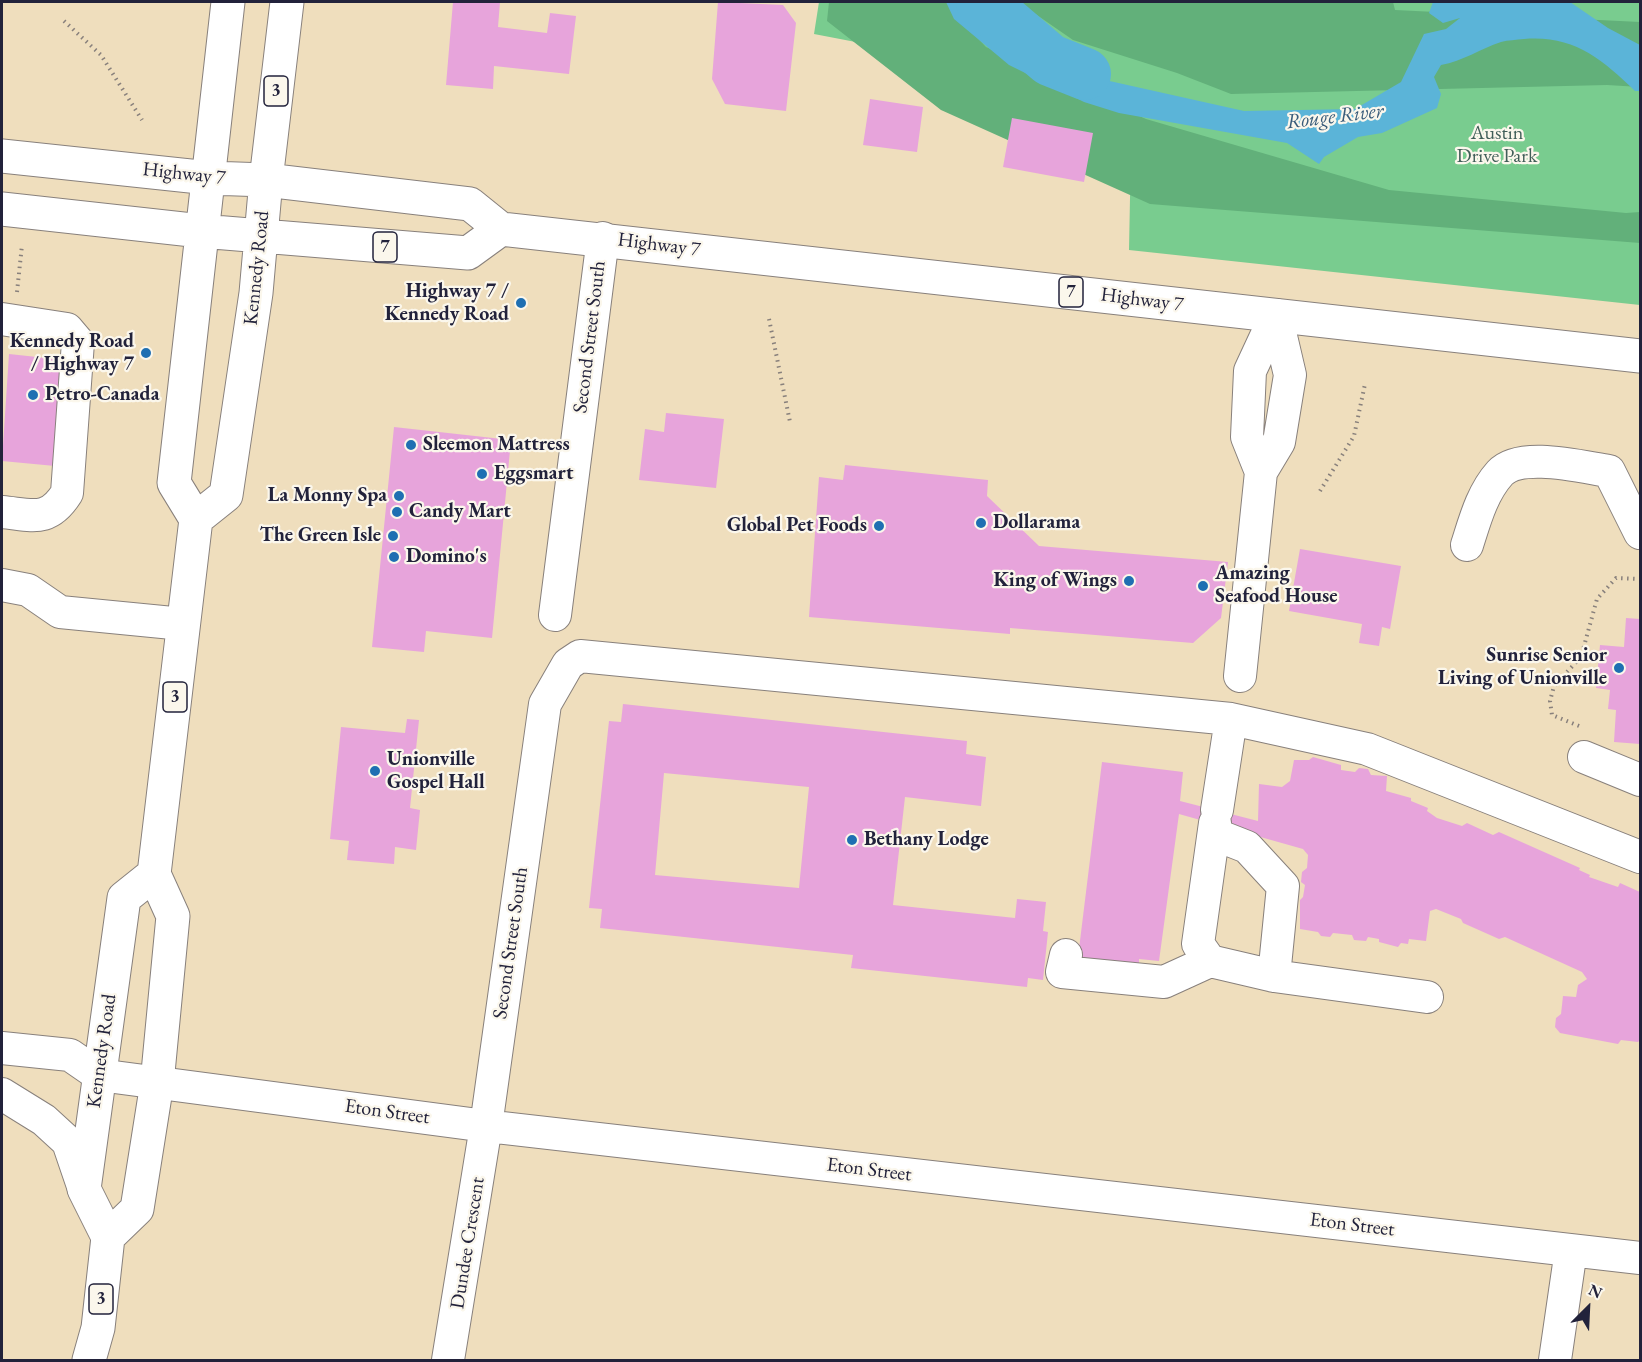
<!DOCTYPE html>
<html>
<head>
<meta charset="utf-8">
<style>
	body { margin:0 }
	#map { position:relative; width:1642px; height:1362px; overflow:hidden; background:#efdebd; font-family:"EB Garamond",serif }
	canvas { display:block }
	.frame { position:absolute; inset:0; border:3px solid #22223b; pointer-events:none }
	.north { position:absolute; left:1558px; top:1278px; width:60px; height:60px; -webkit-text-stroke:4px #fbf7ec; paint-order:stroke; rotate:24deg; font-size:16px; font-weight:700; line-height:24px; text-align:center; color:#22223b }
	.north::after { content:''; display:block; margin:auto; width:21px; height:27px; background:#22223b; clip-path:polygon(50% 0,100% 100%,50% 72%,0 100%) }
</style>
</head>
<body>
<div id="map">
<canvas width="1642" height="1362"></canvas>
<div class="frame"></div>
<div class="north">N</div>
</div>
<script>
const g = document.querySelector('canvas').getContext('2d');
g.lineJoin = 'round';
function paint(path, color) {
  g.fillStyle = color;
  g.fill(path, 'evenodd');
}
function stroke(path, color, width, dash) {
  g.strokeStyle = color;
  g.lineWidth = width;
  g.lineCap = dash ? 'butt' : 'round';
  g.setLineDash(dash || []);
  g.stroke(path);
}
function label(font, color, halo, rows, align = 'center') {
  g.font = font + ' "EB Garamond",serif';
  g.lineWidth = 4.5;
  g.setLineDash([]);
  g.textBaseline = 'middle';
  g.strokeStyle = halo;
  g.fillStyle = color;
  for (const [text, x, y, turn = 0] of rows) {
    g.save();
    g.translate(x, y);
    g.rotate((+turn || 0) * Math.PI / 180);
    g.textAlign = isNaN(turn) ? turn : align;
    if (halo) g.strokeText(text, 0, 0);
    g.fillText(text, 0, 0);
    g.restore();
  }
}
paint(new Path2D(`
	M819 2H1640V305L1129 250 1132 95 814 34Z`), '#79cc8f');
paint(new Path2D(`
	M829 2H950L968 28 986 47 1146 119 1389 190 1626 213 1640 212V243L1150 204 941 110 827 21Z
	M1018 2H1393L1395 10 1640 22V87L1607 85 1231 94 1177 73 1073 40Z`), '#62b07a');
paint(new Path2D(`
	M946 2H985L1019 35 1105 80 1244 111 1355 109 1401 82 1424 34 1446 29 1460 18 1443 23 1429 13 1433 2H1570L1608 28 1640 45V91H1635C1601 58 1573 35 1524 39 1516 40 1508 40 1501 42 1480 49 1463 61 1441 65L1434 77 1441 94 1437 108 1382 133 1358 137 1324 157 1319 164 1287 143 1119 113 1084 102 1009 65 954 19Z`), '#5bb4d8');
stroke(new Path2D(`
	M982 2 1050 60 1085 74`), '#5bb4d8', 52);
paint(new Path2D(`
	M453 2H500L498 27 547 33 550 13 576 16 569 74 494 66 493 89 446 85Z
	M718 2 783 5 796 23 786 111 725 104 712 79Z
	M870 99 923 107 917 152 863 145Z
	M1012 118 1093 133 1084 182 1003 167Z
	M9 354 65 360 55 466 2 461Z
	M666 413 724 419 716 488 639 480 645 429 664 432Z
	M394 427 511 440 492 638 426 631 424 652 372 647Z
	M845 465 988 480 987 496 1039 546 1228 562 1221 618 1193 643 1010 628V634L809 617 819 477 843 480Z
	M1300 549 1401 566 1390 629 1382 627 1379 646 1359 643 1362 624 1289 611Z
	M1626 618 1640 619V744L1614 742 1616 710 1608 709 1610 690 1596 688 1600 645 1624 647Z
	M623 704 967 741 966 754 986 757 981 806 905 797 893 905 1015 918 1017 899 1046 902 1043 931 1048 932 1043 980 1028 978 1027 987 851 968 853 955 600 928 602 909 589 908 609 721 621 722ZM664 773 809 787 799 888 655 875Z
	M407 719 419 720 410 808 420 810 416 850 395 847 394 864 347 860 349 841 330 839 341 727 405 733Z
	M1313 757 1341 765V770L1355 772 1359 768 1368 769 1371 775 1387 776 1386 791 1411 798V801L1428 808 1427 811 1437 818 1462 826 1467 823 1493 835 1499 832 1580 868 1579 870 1590 875 1589 877 1618 887 1620 883 1640 892V1040L1638 1042 1621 1040 1618 1044 1560 1033 1555 1027 1556 1018 1561 1014 1563 996 1576 997 1578 985 1587 979 1582 972 1505 937 1499 939 1463 923 1461 919 1436 909 1430 911 1426 941 1409 939 1408 944 1401 943 1398 947 1379 942V939L1368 937 1366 941 1354 940 1352 935 1333 933 1330 937 1321 936 1318 932 1300 929V900L1303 897 1305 885 1301 882 1302 872 1307 868 1308 855 1303 849 1179 814 1159 961 1139 959V965L1078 957 1102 762 1183 772 1180 801 1258 821 1259 784 1282 787 1290 781 1294 760H1309Z`), '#e7a4db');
const minor = new Path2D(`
	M2 319 67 329 78 342 67 493C48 523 33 515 2 512
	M1261 472 1247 437 1250 371 1276 315
	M1467 545C1475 520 1482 493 1500 473 1520 451 1582 467 1609 471L1640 533
	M2 585 28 590 60 612 183 624
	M555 615 603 238
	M1240 676 1261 472 1279 442 1290 375 1276 315
	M1584 757 1640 780
	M1217 810 1231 719
	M1214 834 1247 847 1283 886 1274 976 1210 961 1198 944 1215 823
	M1066 955 1062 972 1164 982 1210 961
	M1274 976 1427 997
	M2 1048 70 1055 99 1075 486 1126 1640 1258
	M2 1094 44 1120 68 1142 84 1189
	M448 1360 486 1126 545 704 568 664 580 656 1231 719 1367 749 1640 857
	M1555 1360 1571 1250`);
const major = new Path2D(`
	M2 156 209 178 266 180 470 204 501 229 1640 356
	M2 209 201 231 468 253 501 229
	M196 519 226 495 256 293 266 180 287 2
	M108 1237 137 1209 157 1083 173 916 154 874 196 519 174 483 228 2
	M89 1360 98 1328 108 1237 84 1189 124 898 154 874`);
stroke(minor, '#88807c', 34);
stroke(major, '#88807c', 35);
stroke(new Path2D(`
	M64 21 101 55 142 120
	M17 292 22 245
	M769 319 790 422
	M1320 491 1354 436 1365 384
	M1579 726 1552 715 1550 701 1554 686 1581 657 1597 599 1616 578 1640 579`), '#88807c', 4, [1.5, 4.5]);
stroke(minor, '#fff', 32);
stroke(major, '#fff', 33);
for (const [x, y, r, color] of [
	[521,303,6,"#1f6fb2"],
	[146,353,6,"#1f6fb2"],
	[33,395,6,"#1f6fb2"],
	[411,445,6,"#1f6fb2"],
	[482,474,6,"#1f6fb2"],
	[399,496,6,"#1f6fb2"],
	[397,512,6,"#1f6fb2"],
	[981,523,6,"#1f6fb2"],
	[879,526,6,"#1f6fb2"],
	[393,536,6,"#1f6fb2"],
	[394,557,6,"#1f6fb2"],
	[1129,581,6,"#1f6fb2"],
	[1203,586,6,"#1f6fb2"],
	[1619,668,6,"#1f6fb2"],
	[375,771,6,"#1f6fb2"],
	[852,840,6,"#1f6fb2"]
]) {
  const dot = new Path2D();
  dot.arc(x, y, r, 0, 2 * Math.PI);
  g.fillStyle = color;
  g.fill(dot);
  stroke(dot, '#fbf7ec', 2);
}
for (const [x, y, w] of [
	[276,91,24],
	[385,247,24],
	[1071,292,24],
	[175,697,24],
	[101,1299,24]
]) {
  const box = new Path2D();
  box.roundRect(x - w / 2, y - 15, w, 30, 4.5);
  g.fillStyle = '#fbf7ec';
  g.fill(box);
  stroke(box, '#22223b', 1.5);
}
label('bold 18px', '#22223b', null, [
	["3",276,91],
	["7",385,247],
	["7",1071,292],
	["3",175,697],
	["3",101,1299]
]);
label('20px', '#405e58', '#fbf7ec', [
	["Austin",1497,134],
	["Drive Park",1497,157]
]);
label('20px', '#22223b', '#fbf7ec', [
	["Highway 7",184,174,6],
	["Highway 7",659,245,7],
	["Kennedy Road",257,268,-84],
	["Highway 7",1142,300,7],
	["Second Street South",590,337,-83],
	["Second Street South",511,943,-82],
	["Kennedy Road",102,1051,-82],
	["Eton Street",387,1112,8],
	["Eton Street",869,1170,7],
	["Eton Street",1352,1225,7],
	["Dundee Crescent",468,1243,-81]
]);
label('bold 20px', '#22223b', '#fbf7ec', [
	["Highway 7 /",509,292,"right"],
	["Kennedy Road",509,315,"right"],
	["Kennedy Road",134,342,"right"],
	["/ Highway 7",134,365,"right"],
	["Petro-Canada",45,395],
	["Sleemon Mattress",423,445],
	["Eggsmart",494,474],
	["La Monny Spa",387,496,"right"],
	["Candy Mart",409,512],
	["Dollarama",993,523],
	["Global Pet Foods",867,526,"right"],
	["The Green Isle",381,536,"right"],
	["Domino's",406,557],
	["Amazing",1215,574],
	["Seafood House",1215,597],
	["King of Wings",1117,581,"right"],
	["Sunrise Senior",1607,656,"right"],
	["Living of Unionville",1607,679,"right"],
	["Unionville",387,760],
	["Gospel Hall",387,783],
	["Bethany Lodge",864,840]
], 'left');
label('italic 21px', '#395c7a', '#fbf7ec', [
	["Rouge River",1335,117,-7]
]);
</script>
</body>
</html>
